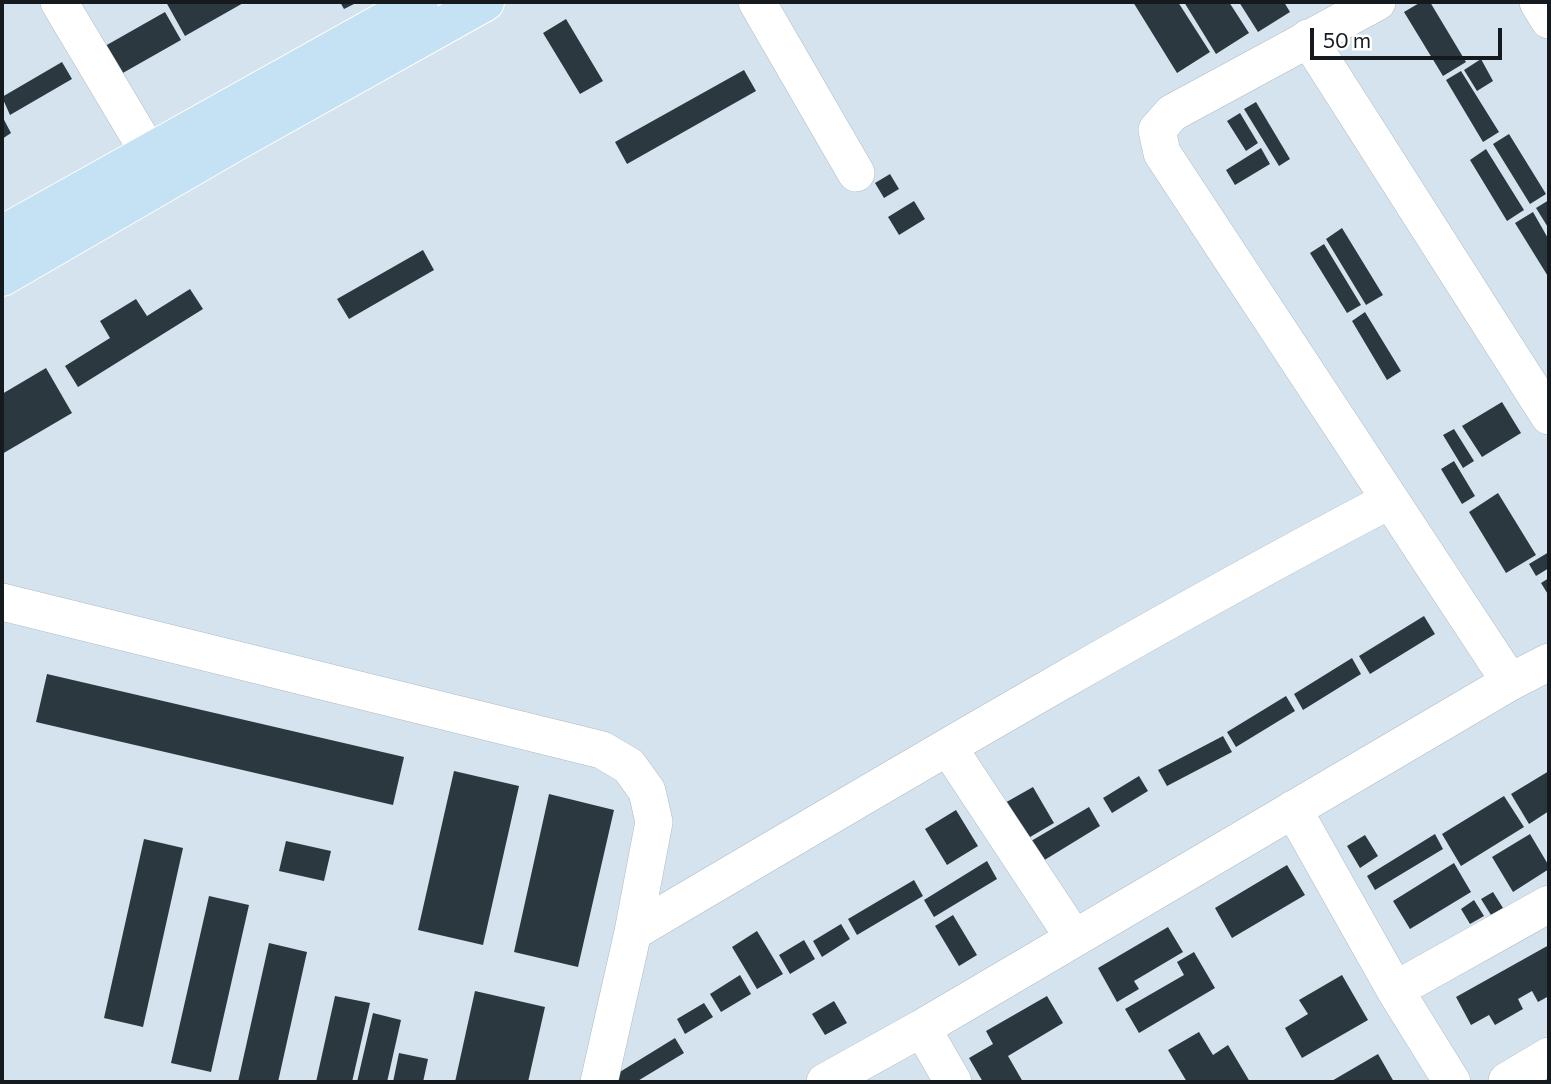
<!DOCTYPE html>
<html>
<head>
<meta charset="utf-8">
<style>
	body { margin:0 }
	#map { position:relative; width:1551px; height:1084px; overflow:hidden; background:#d4e3ed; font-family:Commissioner,sans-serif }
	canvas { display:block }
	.frame { position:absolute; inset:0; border:4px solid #151a1e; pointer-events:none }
	.scale { position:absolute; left:1310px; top:28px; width:192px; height:32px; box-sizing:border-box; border:4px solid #151a1e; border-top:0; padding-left:9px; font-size:21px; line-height:24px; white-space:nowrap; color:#151a1e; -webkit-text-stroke:5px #fff; paint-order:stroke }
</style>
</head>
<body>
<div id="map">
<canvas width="1551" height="1084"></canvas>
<div class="frame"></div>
<div class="scale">50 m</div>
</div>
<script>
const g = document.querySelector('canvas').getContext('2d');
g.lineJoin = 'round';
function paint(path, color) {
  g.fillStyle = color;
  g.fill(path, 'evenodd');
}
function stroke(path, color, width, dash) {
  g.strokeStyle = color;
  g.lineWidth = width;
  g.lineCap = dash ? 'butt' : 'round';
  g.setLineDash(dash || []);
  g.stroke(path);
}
paint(new Path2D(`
	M166 2H245L185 36Z
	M340 2H358L344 9Z
	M1133 2H1178L1210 52 1177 73Z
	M1184 2H1229L1249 33 1216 54Z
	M1239 2H1284L1290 12 1258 32Z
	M1421 2H1430L1466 62 1443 76 1404 12Z
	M165 12 181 40 114 78 98 50Z
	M566 19 603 81 580 94 543 33Z
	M1481 59 1493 81 1477 91 1464 70Z
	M62 62 72 79 10 115 2 97Z
	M744 70 756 91 627 164 615 142Z
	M1461 71 1499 132 1483 142 1446 80Z
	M1256 102 1290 159 1279 166 1244 109Z
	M1240 113 1258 143 1246 151 1227 121Z
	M2 116 11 133 2 139Z
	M1509 134 1546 194 1530 204 1493 144Z
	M1261 148 1270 164 1235 185 1226 170Z
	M1486 149 1524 210 1507 221 1470 160Z
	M890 174 899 189 884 198 875 183Z
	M1549 200V229L1536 208Z
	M914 201 925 219 899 235 888 217Z
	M1533 212 1549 240V278L1515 223Z
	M1342 228 1383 295 1366 305 1326 239Z
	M1324 244 1361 305 1347 313 1310 253Z
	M423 250 434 270 349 319 337 299Z
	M190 289 203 309 78 387 65 366 110 338 100 321 136 299 147 316Z
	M1365 312 1401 371 1387 380 1352 321Z
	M46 368 72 413 2 454V394Z
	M1502 402 1521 433 1482 457 1462 426Z
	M1454 429 1474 461 1463 468 1443 435Z
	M1454 461 1475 496 1462 504 1441 469Z
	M1498 493 1536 555 1506 573 1469 512Z
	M1549 552V568L1536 576 1529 564Z
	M1549 578V596L1541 583Z
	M1424 616 1435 634 1370 674 1359 656Z
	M1352 658 1361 674 1303 710 1294 694Z
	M47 674 404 757 393 805 36 722Z
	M1286 696 1295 711 1236 747 1227 732Z
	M1223 736 1232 752 1167 786 1158 770Z
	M454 771 519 786 483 945 418 930Z
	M1549 771V811L1529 824 1511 794Z
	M1139 776 1148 791 1112 813 1103 798Z
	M1033 787 1054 823 1025 840 1003 804Z
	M549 794 614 810 578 967 514 952Z
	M1504 796 1524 827 1461 866 1442 834Z
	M1089 807 1100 826 1038 864 1026 844Z
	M956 810 978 846 947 865 925 829Z
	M1435 834 1443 849 1375 890 1367 876Z
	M1530 834 1549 866V869L1513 892 1492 857Z
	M1365 835 1378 856 1360 868 1347 846Z
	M144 839 183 848 143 1027 104 1018Z
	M286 841 331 851 324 881 279 871Z
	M987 861 997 879 934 917 924 900Z
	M1454 863 1471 892 1410 929 1393 901Z
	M1287 865 1305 895 1232 938 1215 908Z
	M914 880 923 896 857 935 848 919Z
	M1493 892 1503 908 1491 915 1481 899Z
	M209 896 249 905 211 1072 171 1063Z
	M1474 900 1484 916 1470 924 1461 909Z
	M953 915 977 955 959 966 935 926Z
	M841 924 850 939 822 957 813 941Z
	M1168 927 1183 952 1134 981 1139 989 1117 1002 1098 968Z
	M757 931 783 974 757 989 732 947Z
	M804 940 815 959 790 974 779 955Z
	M269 943 307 952 278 1082H238Z
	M1549 945V996L1538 1002 1532 991 1518 999 1523 1009 1495 1025 1489 1015 1471 1025 1456 997Z
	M1194 952 1215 988 1139 1033 1125 1009 1184 975 1177 962Z
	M740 975 751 994 721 1012 710 994Z
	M1342 975 1368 1020 1302 1058 1285 1028 1308 1014 1299 1000Z
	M475 991 545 1007 528 1082H455Z
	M335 996 370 1003 352 1082H316Z
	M1047 996 1063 1023 1008 1056 1023 1082H983L969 1058 993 1044 986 1031Z
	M834 1001 847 1023 825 1035 812 1014Z
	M704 1003 713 1017 685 1034 677 1019Z
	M373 1013 401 1020 387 1082H357Z
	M1199 1032 1213 1055 1228 1045 1250 1082H1187L1168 1050Z
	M675 1038 684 1053 636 1082H612L610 1078Z
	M399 1053 428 1059 423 1082H393Z
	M1378 1054 1394 1082H1330Z`), '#2c3840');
const minor = new Path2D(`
	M59 2 149 153
	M757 2 856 173
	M1377 2 1172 113 1157 130 1162 153 1510 682
	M1538 2 1549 20
	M1308 38 1549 416
	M2 602 602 750 629 766 647 791 654 822 633 932 599 1082
	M948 747 1074 938
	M1293 809 1395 990 1452 1082
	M633 932C884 784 1133 635 1390 500
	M1395 990 1549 904
	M922 1028 953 1082
	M1507 1081 1549 1056
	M825 1082 922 1028 1510 682 1549 662`);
const major = new Path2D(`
	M2 235 419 2
	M2 277 233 143 485 2`);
stroke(minor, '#adbbc5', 38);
stroke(major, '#fff', 40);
stroke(minor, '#fff', 37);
stroke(major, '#c5e2f4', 38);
</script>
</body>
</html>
